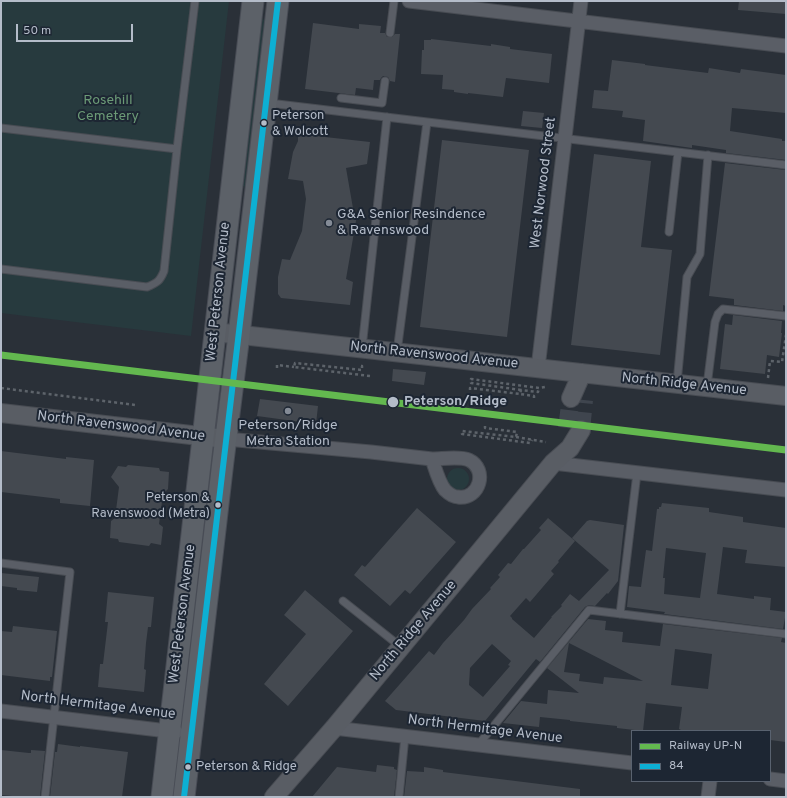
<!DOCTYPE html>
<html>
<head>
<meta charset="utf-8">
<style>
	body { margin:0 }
	#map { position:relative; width:787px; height:798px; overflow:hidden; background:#2a3038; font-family:Overpass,sans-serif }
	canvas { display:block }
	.frame { position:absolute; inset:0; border:2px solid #b4bcc9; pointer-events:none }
	.legend { position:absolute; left:631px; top:730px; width:140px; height:52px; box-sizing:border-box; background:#1d2633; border:1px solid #59626f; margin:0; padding:5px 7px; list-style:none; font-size:12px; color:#b4bcc9 }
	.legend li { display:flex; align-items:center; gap:8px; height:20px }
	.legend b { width:20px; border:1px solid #59626f }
	.scale { position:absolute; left:16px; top:24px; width:117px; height:18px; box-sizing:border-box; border:2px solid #b4bcc9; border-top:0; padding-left:5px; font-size:12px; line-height:14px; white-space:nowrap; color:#b4bcc9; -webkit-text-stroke:3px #1d2633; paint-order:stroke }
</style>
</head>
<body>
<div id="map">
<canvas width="787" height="798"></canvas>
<div class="frame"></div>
<ul class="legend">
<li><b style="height:5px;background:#63b84f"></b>Railway UP-N</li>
<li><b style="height:5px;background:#0dafd3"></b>84</li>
</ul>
<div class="scale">50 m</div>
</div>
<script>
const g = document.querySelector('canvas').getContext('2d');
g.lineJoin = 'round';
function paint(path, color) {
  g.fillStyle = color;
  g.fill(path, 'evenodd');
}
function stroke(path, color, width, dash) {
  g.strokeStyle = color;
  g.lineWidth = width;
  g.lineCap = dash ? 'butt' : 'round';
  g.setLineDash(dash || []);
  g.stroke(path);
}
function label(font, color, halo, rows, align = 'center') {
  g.font = font + ' Overpass,sans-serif';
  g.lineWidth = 4;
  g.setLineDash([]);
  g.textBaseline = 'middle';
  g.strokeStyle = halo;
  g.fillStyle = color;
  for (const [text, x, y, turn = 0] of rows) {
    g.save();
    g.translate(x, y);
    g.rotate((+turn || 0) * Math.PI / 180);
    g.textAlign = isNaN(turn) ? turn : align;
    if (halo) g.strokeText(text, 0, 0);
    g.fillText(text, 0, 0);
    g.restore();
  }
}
paint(new Path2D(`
	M1 1H229L191 336 1 313Z
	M260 19 268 20 248 187 242 186Z
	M447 479a11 11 0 1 1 22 0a11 11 0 1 1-22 0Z`), '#273a3e');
paint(new Path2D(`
	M739 1H786V14L738 10Z
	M313 23 359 29V24L381 26 380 33H385L387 37H392L395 34H400L395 82 390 81 388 77 383 76 381 78 380 80H374L373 90 356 88 355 95 305 89Z
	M431 39 491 46V44L510 47V49L552 54 549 83 506 78 503 97 468 93V94L454 92V90L442 89 443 75 421 74 422 50H424V40H431Z
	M612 60 645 64V65L708 73 709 68 740 73 741 69 786 75V113L732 108 730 131 782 139V141H786V160L726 153V150L692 145V148L643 141 645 120 622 117 623 111 592 108 594 90 608 91Z
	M523 111 544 113 542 128 521 126Z
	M298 134 370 142 367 164 346 168 354 214 357 215 346 279 353 282 350 305 281 298 278 294V277L282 259 290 260 302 231 306 199 303 181 288 179 293 152 298 141Z
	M442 140 529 150 507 337 420 327Z
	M594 154 651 161 641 247 672 250 660 355 571 345Z
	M725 163 786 170V306L783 305V311L734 305V299L709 296Z
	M733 315 782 321 781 333H782L779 357 767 355 765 374 720 369 725 324 732 325Z
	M393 369 426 372 424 385 392 381Z
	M260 399 318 406 316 424 257 416Z
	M1 451 66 459V457L94 460 90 506 60 503V499L1 492Z
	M128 465 159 468 160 471 169 472 168 489 163 494 159 524 163 527 161 545 151 543 149 546 119 542 118 539 110 538 111 521 115 518 119 487 111 477 118 466 126 467Z
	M662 503 709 508V512L743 517V522L786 528V567L745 563 747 550 723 547 717 594 754 599V596L771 598 770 610 786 612 783 629 664 614 665 612 627 607 629 586 641 587 646 550 652 551 657 509H659V507H661ZM666 548 706 553 700 598 664 594 665 578H663Z
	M417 508 456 542 410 594 405 590 390 606 354 575 362 565 365 567Z
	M548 518 575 541 558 561 559 562 551 571 554 574 530 602 526 598 510 616 512 618V619L534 638 552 617H551L562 606 561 605 570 594 579 601 609 570 572 538 587 521 590 520 624 525 618 581 608 594 607 593 595 606 589 605 585 607 540 662 536 659 485 721 396 710 385 701 429 651 434 655 443 643 464 620 472 609 491 589 490 588 500 577 498 575 508 563 511 564 523 549H524L541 530 539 528ZM492 644 511 661 508 665 510 666 483 697 469 685 470 668Z
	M1 573 39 577 37 592 17 590V588L1 586Z
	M305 590 353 631 288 706 264 684 306 634 284 615Z
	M108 592 154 597 151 627H148L146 643 144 669 146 670 144 692 98 687 100 664H103L108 622H105Z
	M588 619 606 621 605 630 623 632 622 642 660 646 663 624 782 638 781 642 786 643V742L770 740V731H681V730L679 729 682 707 646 703 643 731 617 728V726L570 721V720L540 717 539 727 503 723 521 701 547 704 548 690 579 693 547 668ZM569 643 575 646 643 681 604 677 603 684 579 681 580 674 564 672ZM675 649 712 654 708 689 671 685Z
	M13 626 57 631 52 677H50V681L1 675V631L12 632Z
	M58 744 80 747V746L128 752 122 797H50L55 752H57Z
	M1 750 29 753H31V750L45 751 40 797H23L1 795Z
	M377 765 394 767V769L397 770 394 797H312L337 767 376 772Z
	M424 767 443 770V772L580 789V797H404L407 771 424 772Z`), '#444950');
stroke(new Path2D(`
	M567 428 571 398
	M581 430 584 400`), '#3f454e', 18, [18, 9]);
const lane = new Path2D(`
	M390 33 394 1
	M341 98 382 103 385 81
	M269 103 786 165
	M1 128 177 149
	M669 232 678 152
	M1 269 147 287C157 283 160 281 164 271L177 149 195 1
	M362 348 387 117
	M397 352 427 122
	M677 383 687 277 700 254 708 155
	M707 386 715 322 718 314 723 309 786 316
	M1 563 70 572 45 797
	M343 601 401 647
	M620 614 637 473
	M478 745 589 610 786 634
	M399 797 405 736`);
const street = new Path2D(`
	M409 1 786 46
	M538 368 581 1
	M226 439 371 452 432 459
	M432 459C442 459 460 456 469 460 488 469 480 500 458 497 453 497 449 494 445 490 439 483 435 468 432 459Z
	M553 463 786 490
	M1 711 176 732
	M334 728 632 763
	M770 779 786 781
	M708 797 710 781`);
const secondary = new Path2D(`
	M215 332 786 396
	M571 398 582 373
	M1 413 217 438
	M274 797 334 728 553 463 570 448 581 430`);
const primary = new Path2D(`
	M162 797 253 1
	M184 797 223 461 239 335 278 1`);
stroke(lane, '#484c53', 9);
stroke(street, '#484c53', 15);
stroke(secondary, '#484c53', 20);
stroke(primary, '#484c55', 23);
stroke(new Path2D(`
	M361 366H362V370L295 363 294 367 370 376 369 378
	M277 368V365L294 367
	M768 378 770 361 782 362 786 335
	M1 388 135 405
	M470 390V388L520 394
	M521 390 471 383V379L539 388 545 387
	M534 398V396L520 394 521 390 538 392 539 388
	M485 426V428L517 432 516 437 462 431V434L530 443 532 440
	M516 437 546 442`), '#5d636a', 2.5, [3, 3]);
stroke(lane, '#5a5e66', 7);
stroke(street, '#5a5e66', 13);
stroke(secondary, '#595d64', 18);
stroke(primary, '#5c6168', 21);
stroke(new Path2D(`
	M184 797 278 1`), '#0dafd3', 6);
stroke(new Path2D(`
	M1 355 786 450`), '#63b84f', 7);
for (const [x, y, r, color] of [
	[264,123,3.5,"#b4bcc9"],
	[329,223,4,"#848b96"],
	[393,402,6,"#b4bcc9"],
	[288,411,4,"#848b96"],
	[218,505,3.5,"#b4bcc9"],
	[188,767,3.5,"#b4bcc9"]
]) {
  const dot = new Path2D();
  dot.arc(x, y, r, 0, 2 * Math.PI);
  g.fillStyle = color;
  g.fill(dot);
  stroke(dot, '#1d2633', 1.5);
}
label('13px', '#b4bcc9', '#1d2633', [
	["Peterson",272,116],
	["& Wolcott",272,132],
	["Peterson &",210,498,"right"],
	["Ravenswood (Metra)",210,514,"right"],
	["Peterson & Ridge",196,767]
], 'left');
label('14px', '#6b9a76', '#1d2633', [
	["Rosehill",108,101],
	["Cemetery",108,117]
]);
label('14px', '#b4bcc9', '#1d2633', [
	["West Norwood Street",544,183,-83],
	["West Peterson Avenue",219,292,-84],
	["North Ravenswood Avenue",434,356,6],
	["North Ridge Avenue",684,385,6],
	["North Ravenswood Avenue",121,427,7],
	["West Peterson Avenue",183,614,-83],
	["North Ridge Avenue",414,631,-50],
	["North Hermitage Avenue",98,706,7],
	["North Hermitage Avenue",485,730,7]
]);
label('14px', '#b4bcc9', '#1d2633', [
	["G&A Senior Resindence",337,215],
	["& Ravenswood",337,231],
	["Peterson/Ridge",288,426,"center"],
	["Metra Station",288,442,"center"]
], 'left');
label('bold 14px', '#b4bcc9', '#1d2633', [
	["Peterson/Ridge",404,402]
], 'left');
</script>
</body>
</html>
